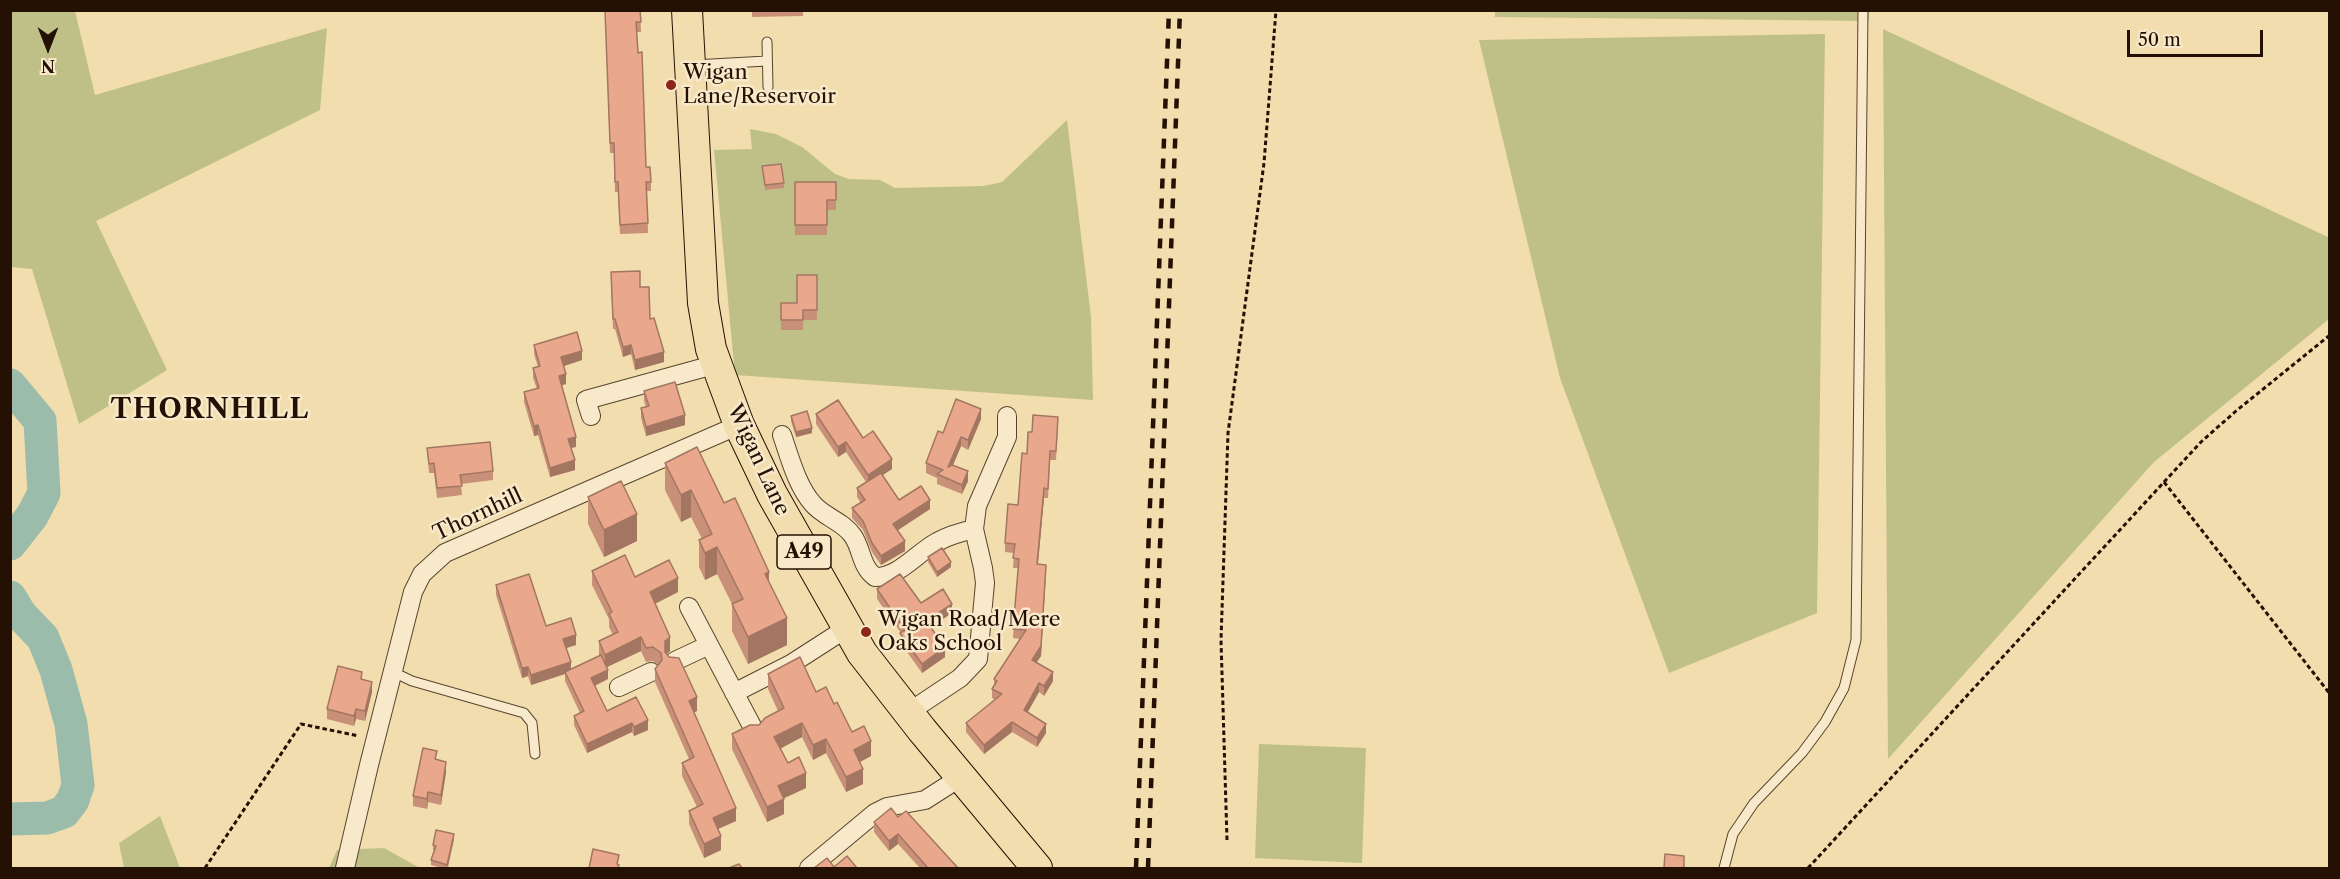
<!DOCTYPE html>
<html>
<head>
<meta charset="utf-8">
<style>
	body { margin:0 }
	#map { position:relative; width:2340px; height:879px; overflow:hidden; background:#f2ddae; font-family:"Libre Caslon Text",serif }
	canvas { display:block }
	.frame { position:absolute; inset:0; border:12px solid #251104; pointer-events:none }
	.north { position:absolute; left:18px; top:18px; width:60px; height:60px; -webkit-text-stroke:4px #f7e9ca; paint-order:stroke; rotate:180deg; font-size:16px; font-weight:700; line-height:24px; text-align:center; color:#251104 }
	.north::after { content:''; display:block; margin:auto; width:21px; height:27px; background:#251104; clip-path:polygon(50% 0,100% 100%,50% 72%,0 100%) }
	.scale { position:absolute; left:2127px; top:30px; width:136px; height:27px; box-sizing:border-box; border:3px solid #251104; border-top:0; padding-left:8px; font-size:18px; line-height:21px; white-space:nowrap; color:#251104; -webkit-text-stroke:4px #f7e9ca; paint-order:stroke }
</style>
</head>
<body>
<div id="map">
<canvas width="2340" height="879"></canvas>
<div class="frame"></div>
<div class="north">N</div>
<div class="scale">50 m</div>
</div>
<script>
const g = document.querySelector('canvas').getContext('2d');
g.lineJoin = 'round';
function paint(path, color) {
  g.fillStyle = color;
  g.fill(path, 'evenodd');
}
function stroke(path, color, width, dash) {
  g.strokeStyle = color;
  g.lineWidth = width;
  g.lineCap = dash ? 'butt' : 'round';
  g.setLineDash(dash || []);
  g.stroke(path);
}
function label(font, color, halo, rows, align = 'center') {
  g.font = font + ' "Libre Caslon Text",serif';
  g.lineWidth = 5;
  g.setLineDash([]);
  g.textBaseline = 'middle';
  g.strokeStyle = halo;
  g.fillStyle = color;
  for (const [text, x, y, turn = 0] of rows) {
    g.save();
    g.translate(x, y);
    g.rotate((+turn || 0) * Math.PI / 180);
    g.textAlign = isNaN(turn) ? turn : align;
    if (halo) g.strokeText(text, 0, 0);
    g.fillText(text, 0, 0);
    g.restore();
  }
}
paint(new Path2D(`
	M1495 10H1869V21L1495 17Z
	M10 11H75L95 95 327 28 320 110 96 221 167 370 79 424 32 269 11 267Z
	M1883 29 2330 238 2329 319 2154 462 1888 759Z
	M1825 34 1817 613 1669 673 1560 378 1479 40Z
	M1067 120 1091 317 1093 400 735 375 714 150 752 149 750 129 776 134 802 147 835 174 849 179 880 180 895 188 984 186 1002 182Z
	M1259 744 1366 748 1362 863 1255 858Z
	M160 816 180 868H124L119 843Z
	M384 848 420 868H329L337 850Z`), '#bfc088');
stroke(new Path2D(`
	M10 385 40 421 44 493 32 516 10 544
	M10 597 21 615 43 638 56 670 71 724 78 785 73 800 64 812 47 818 10 819`), '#9bbcaa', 33);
const service = new Path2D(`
	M767 42 768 87
	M693 65 767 61
	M393 672 412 681 524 713 532 723 535 754
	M1724 868 1733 834 1754 803 1802 753 1825 722 1844 688 1856 640 1863 10`);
const minor = new Path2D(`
	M591 416 586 400 717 364
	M782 435C790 458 797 486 813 504 824 517 844 522 853 536 862 549 861 567 875 577 898 578 918 552 937 542 949 535 961 532 974 529
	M689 607 754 730
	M675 661 709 645
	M619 687 651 672
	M734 693 791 664 847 628
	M909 712 960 678 978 659 985 583 983 568 974 529 977 506 1007 437V416
	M345 868 369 765 413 592 422 574 445 553 739 425
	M809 868 875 813 887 807 925 800 961 777`);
const trunk = new Path2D(`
	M687 10 703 303 711 349 739 425 772 494 862 653 922 730 1037 868`);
stroke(service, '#58442e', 11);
stroke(minor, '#58442e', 20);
stroke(trunk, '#251104', 32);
stroke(new Path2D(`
	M2164 482 2330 694
	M1227 840 1221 640 1228 433 1264 163 1276 10
	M205 868 301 724 359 736
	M1808 868 2201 442 2236 411 2330 335`), '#251104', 3, [4.5, 3]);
stroke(service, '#f7e9ca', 9);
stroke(minor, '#f7e9ca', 18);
stroke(trunk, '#f2ddae', 30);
stroke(new Path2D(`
	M1136 868 1169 10
	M1148 868 1180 10`), '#251104', 4.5, [10, 10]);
paint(new Path2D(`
	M605 10H640L641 32H637L646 167 651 182V191H647L648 233 620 234 618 192H615L614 153H610Z
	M752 10H803V16L752 17Z
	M762 166 784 183V188L765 190Z
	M795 182H836V210H827V235H795Z
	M817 275V320H803V330H781V303H797Z
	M611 282 640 287 650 319 664 362 635 370 631 354 623 357 615 329H613Z
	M534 345 582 360 564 366 566 384 562 385 576 447 571 448 575 470 550 477 538 435 534 436 524 402V392L537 389 533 378V368L538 367 534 354Z
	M644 391 685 425 646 436 641 418V408L646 407 644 401Z
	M816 414 863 438 892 469 882 475 899 500 930 509 897 531 905 551 881 565 872 552 863 530 852 518V508L861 503 857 497V488L866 482 846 452 838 457 816 424Z
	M791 416 812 433 796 437 791 421Z
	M981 419 968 450 961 446 953 465 968 481 962 494 937 484V478L926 473V463L943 433Z
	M1058 426 1056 460H1050L1048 498H1044L1038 564 1046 574 1041 656 1037 662 1053 681 1044 696 1039 692 1027 712 1046 733 1037 747 1012 732 984 754 966 732V723L995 700 992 698V689L994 685V679L1020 639 1013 638 1018 568H1013L1014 553 1005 552V543L1018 505 1032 432Z
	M427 448 493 471V480L461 484 462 495 437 498 434 473H429Z
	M665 463 724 503 769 582 787 645 748 664 732 631V604L717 574 705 580 699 567V540L702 539 691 517 681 522 665 490Z
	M588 497 637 541 604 557 588 524Z
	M928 557 951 567 937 577 928 562Z
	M592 571 635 577 678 592 655 604 670 651 667 654 697 711 694 712 736 821 718 829 721 850 704 858 689 824V811L697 807 682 776V763L689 759 655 682V669L658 665 653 661 646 662 641 651 607 667 608 679 595 686 607 711 648 730 634 736 632 732 587 753 574 725V716L580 713 565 681V674L531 685 528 676 522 678 496 595V585L546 626 576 645 566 648 571 669 599 656V641L613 635 609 627V619L592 585Z
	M877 589 952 613 931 627 945 657 922 673 900 642 901 633 877 599Z
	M768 674 816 692 834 704 852 732 871 756 860 762 863 784 846 792 826 753 813 760 802 737 781 748 788 763 806 788 784 798V814L767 822 732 749V734L759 725 778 711 768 689Z
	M362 679 372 692 365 721 356 719 354 726 327 719V709Z
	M437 760 446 772 441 805 428 802 427 809 413 806V796Z
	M898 817 958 868H920L898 844 889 851 874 832V822Z
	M454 839 448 868H442L431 865V860L434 850H433V845Z`), '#c89078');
paint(new Path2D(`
	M631 345V354L623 357V347Z
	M582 351V360L561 367V357Z
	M664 352V362L635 370V360Z
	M566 374V384L559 386V376Z
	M981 409V419L968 450V440Z
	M685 415V425L646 436V427Z
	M538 425V435L534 436V426Z
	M812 428V433L796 437V432Z
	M576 437V447L568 448V439Z
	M961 437V446L948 477V467Z
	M846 442V452L838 457V447Z
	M892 459V469L868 485V475Z
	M575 460V470L550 477V468Z
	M968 471V481L962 494V485Z
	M1044 488V498L1037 574V564Z
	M691 490V517L681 522V495Z
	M930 500V509L893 533V524Z
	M637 514V541L604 557V530Z
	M905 541V551L881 565V556Z
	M717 547V574L705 580V553Z
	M951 562V567L937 577V572Z
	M1046 565 1041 656 1032 669V660Z
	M769 572V599L765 574Z
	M678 578V592L650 606V592Z
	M952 604V613L926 630V621Z
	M787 618V645L748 664V637Z
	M576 635V645L563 649V639Z
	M641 637V651L605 668V655Z
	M670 637V651L665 655V641Z
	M945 647V657L922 673V664Z
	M571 662V672L531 685V675Z
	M528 667V676L522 678V668Z
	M608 670V679L591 687V678Z
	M1053 672V681L1044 696V686Z
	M372 682V692L365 721V711Z
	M1039 683V692L1024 719V710Z
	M697 697V711L689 715V701Z
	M356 709V719L354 726V716Z
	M648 720V730L634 736V727Z
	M1012 722V732L984 754V745Z
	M632 723V732L587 753V744Z
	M802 723V737L774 752V737Z
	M1046 724V733L1037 747V738Z
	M826 739V753L813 760V745Z
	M871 741V756L854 765V750Z
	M446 762V772L441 805V795Z
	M863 769V784L846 792V777Z
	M806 773V788L778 801V786Z
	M428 792V802L427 809V799Z
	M784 799V814L767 822V807Z
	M736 808V821L713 831V818Z
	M454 834V839L447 868V865Z
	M898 834V844L889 851V841Z
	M721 836V850L704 858V844Z`), '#a37662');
const building = new Path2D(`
	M605 10H640L641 22H636L638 53 642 52 646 167H650L651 182H646L648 223 620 225 618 182H615L614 143H610Z
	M781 164 784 183 765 185 762 166Z
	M795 182H836V200H827V225H795Z
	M640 271V287H649L650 319 654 318 664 352 635 360 631 345 623 347 615 319H613L611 272Z
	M797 275H817V310H803V320H781V303H797Z
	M577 332 582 351 561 357 566 374 559 376 576 437 568 439 575 460 550 468 538 425 534 426 524 392 539 388 533 368 540 366 534 345Z
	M675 382 685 415 646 427 641 408 649 406 644 391Z
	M956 399 981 409 968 440 961 437 948 467 952 465 968 471 962 485 937 474 943 470 926 463 938 431 943 433Z
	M838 400 863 438 873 431 892 459 868 475 846 442 838 447 816 414Z
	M807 411 812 428 796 432 791 416Z
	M1033 415 1058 417 1056 451H1050L1048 489 1044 488 1037 564 1046 565 1041 646 1032 660 1053 672 1044 686 1039 683 1024 710 1046 724 1037 738 1012 722 984 745 966 723 1002 694 992 689 997 681 994 679 1026 630 1013 629 1019 559 1013 558 1015 544 1005 543 1008 504 1018 505 1022 453 1027 454 1028 432H1032Z
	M490 442 493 471 460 475 462 486 437 488 434 463 429 464 427 448Z
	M697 447 724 503 735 498 769 572 765 574 787 618 748 637 732 604 743 599 717 547 705 553 699 540 712 534 691 490 681 495 665 463Z
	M881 473 899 500 921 486 930 500 893 524 905 541 881 556 872 543 863 521 852 508 865 500 857 488Z
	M621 481 637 514 604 530 588 497Z
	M942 548 951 562 937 572 928 557Z
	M625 555 635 577 669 560 678 578 650 592 670 637 665 641V652L669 657 679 658 697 697 689 701 736 808 713 818 721 836 704 844 689 811 703 804 682 763 694 757 655 669 662 660 661 653 653 647 646 648 641 637 605 655 599 641 618 632 609 614 612 612 592 571Z
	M529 574 546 626 571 618 576 635 563 639 571 662 531 675 528 667 522 668 496 585Z
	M900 574 921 603 943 589 952 604 926 621 945 647 922 664 900 633 905 630 877 589Z
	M601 655 608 670 591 678 607 711 636 697 648 720 634 727 632 723 587 744 574 716 584 711 565 672Z
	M800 657 816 692 826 687 834 704 837 702 852 732 864 726 871 741 854 750 863 769 846 777 826 739 813 745 802 723 774 737 788 763 799 757 806 773 778 786 784 799 767 807 732 734 750 725H759L765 718 784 708 768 674Z
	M338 666 362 672 361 679 372 682 365 711 356 709 354 716 327 709Z
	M423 748 437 751 435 759 446 762 441 795 428 792 427 799 413 796Z
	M891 808 898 817 906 811 958 868H928L898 834 889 841 874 822Z
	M436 830 454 834 447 865 431 860 436 846 433 845Z
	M593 849 619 855 617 864 619 865 618 868H589Z
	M1665 854 1684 856V868H1664Z
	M847 856 857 868H814L827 858 834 867Z
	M739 864 742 868H729Z`);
paint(building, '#e9a88c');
stroke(building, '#a37662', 1.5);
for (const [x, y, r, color] of [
	[671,85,6,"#8f2418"],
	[866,632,6,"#8f2418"]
]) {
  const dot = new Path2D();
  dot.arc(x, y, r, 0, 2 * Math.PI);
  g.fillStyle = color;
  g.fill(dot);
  stroke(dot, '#f7e9ca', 2);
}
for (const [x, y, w] of [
	[804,552,54]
]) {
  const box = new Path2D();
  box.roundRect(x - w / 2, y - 17, w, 34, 4.5);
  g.fillStyle = '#f7e9ca';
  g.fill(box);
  stroke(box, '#251104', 1.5);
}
label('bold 20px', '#251104', null, [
	["A49",804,552]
]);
label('21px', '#251104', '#f7e9ca', [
	["Wigan",683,73],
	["Lane/Reservoir",683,97],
	["Wigan Road/Mere",878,620],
	["Oaks School",878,644]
], 'left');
label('21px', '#251104', '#f7e9ca', [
	["Wigan Lane",758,460,65],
	["Thornhill",478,515,-25]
]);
g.letterSpacing = '1.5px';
label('bold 27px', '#251104', '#f7e9ca', [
	["THORNHILL",210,410]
]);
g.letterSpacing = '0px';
</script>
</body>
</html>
